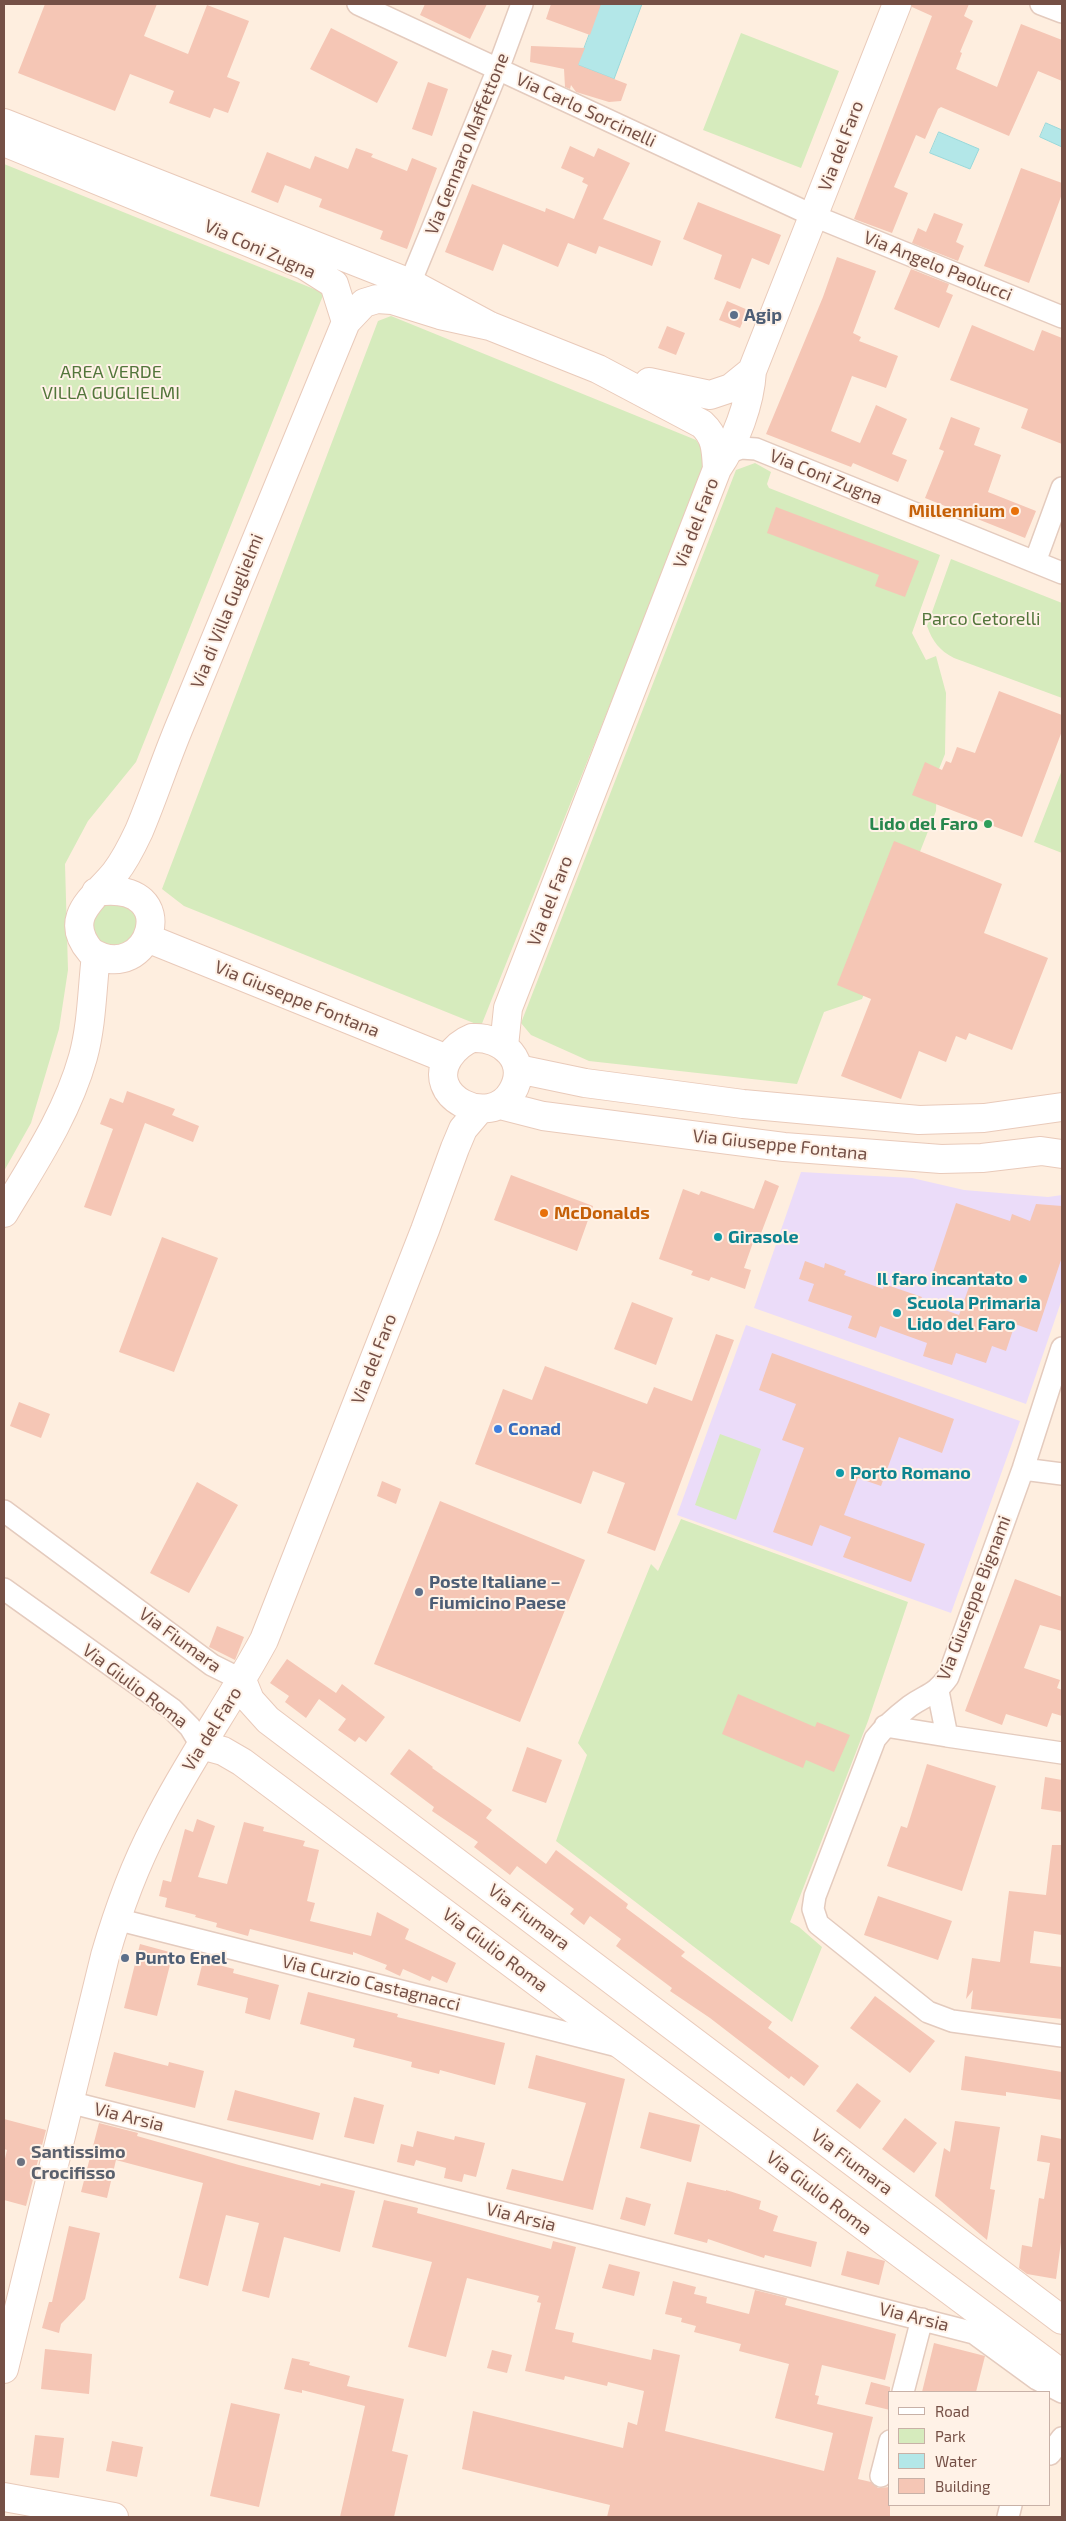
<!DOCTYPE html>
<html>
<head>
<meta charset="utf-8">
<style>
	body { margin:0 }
	#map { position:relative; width:1066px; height:2521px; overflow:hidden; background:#feeedf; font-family:"Exo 2",sans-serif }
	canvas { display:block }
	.frame { position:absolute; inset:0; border:5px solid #755046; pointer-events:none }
	.legend { position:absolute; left:888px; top:2391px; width:162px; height:115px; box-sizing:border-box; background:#fff2e7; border:1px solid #c8b1a7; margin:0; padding:6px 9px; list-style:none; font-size:15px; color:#755046 }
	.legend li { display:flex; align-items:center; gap:10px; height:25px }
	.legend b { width:25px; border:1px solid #c8b1a7 }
</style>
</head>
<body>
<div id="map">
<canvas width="1066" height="2521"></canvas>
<div class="frame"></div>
<ul class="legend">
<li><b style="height:6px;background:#fff"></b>Road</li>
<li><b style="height:14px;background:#d6ebbd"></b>Park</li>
<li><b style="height:14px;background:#b3e7e8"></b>Water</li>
<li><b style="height:14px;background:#f5c6b5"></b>Building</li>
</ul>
</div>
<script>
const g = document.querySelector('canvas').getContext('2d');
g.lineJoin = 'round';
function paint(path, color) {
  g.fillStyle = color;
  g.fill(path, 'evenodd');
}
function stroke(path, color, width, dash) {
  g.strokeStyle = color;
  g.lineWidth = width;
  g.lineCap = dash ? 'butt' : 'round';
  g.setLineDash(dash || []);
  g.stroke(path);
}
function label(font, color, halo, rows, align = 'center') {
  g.font = font + ' "Exo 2",sans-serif';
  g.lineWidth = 4;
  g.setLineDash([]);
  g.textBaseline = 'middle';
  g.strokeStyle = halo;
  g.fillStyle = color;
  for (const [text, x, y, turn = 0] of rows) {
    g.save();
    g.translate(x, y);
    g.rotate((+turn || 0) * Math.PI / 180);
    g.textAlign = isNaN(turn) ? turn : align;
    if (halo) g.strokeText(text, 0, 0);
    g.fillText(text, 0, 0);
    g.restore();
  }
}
paint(new Path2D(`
	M801 1172 912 1178 964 1190 1048 1197 1062 1195V1299L1026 1404 754 1308Z
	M746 1325 1020 1421 951 1613 677 1515Z`), '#ebdcf9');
paint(new Path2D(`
	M741 33 839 71 801 168 703 130Z
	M4 164 324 293 136 762 88 821 65 864 68 970 59 1029 31 1123 4 1171Z
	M391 316 696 440 704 452 705 468 481 1026 184 906 162 889 378 321Z
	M755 463 771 472 767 484 769 488 940 555 912 633 926 660 936 656 946 693 945 754 937 774 936 811 862 999 824 1012 797 1084 589 1061 531 1035 521 1023 736 470Z
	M951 559 1062 603V698L954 658C939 650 933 642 927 626Z
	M1062 770V853L1034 842Z
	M130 900 141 928 118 950 90 936 94 904Z
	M720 1434 761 1449 736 1520 695 1505Z
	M681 1519 908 1602 868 1721 790 1922 799 1927 822 1947 792 2022 556 1841 587 1755 578 1743 651 1564 658 1571Z`), '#d6ebbd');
const water = new Path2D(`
	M601 4H642L614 79 578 65Z
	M1046 123 1062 130V147L1040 137Z
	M939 132 979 149 970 169 930 153Z`);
paint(water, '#b3e7e8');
stroke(water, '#99d8da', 1);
paint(new Path2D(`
	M45 4H157L144 36 188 54 207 5 249 21 227 77 240 82 228 113 214 108 210 118 169 103 174 91 130 74 115 111 18 73Z
	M425 4H487L470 39 420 15Z
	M551 4H601L590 35 546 19Z
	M912 4H969L964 16 973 21 960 52 962 53 956 69 997 87 1021 24 1062 40V81L1038 71 1009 136 941 107 938 109 925 139 916 135 894 187 908 193 892 233 854 219 932 16 912 7Z
	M331 28 398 62 377 103 310 69Z
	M531 46 585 48 578 65 627 84 621 101 609 102 576 92 571 85 570 89 565 87 564 69 530 62Z
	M428 82 448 89 432 136 412 129Z
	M570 146 594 157 598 148 630 163 603 219 661 241 652 266 599 246 596 254 568 243 558 267 503 244 493 271 445 252 472 184 545 212 546 208 574 219 588 185 582 182 584 178 561 168Z
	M356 148 373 154 371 157 407 171 412 158 437 168 407 249 380 239 383 231 319 207 322 199 285 185 278 203 251 192 267 152 310 169 315 156 348 169Z
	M1021 168 1062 183V194L1029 283 984 266Z
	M698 202 781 235 769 265 752 258 740 289 714 279 722 255 683 239Z
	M934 213 963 224 956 242 964 246 958 261 912 243 918 228 926 232Z
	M837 257 876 271 853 333 861 337 859 341 898 356 886 388 852 376 831 431 860 443 876 405 907 419 892 454 907 460 898 482 853 463 851 467 766 434 823 297Z
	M911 269 949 284 946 292 953 295 939 328 894 309Z
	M727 301 748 310 740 328 719 320Z
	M972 325 1034 351 1042 330 1062 338V444L1021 428 1028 409 950 380Z
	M667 326 685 333 676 355 658 348Z
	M951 417 980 428 974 445 1001 455 988 492 1036 511 1025 538 925 498 944 451 939 449Z
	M776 507 919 561 905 597 875 586 879 575 767 533Z
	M999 691 1062 715V731L1022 837 912 795 925 762 942 770 946 761 951 763 957 747 975 753Z
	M894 841 1002 884 984 933 1048 958 1012 1050 969 1033 966 1040 956 1036 946 1062 919 1051 901 1099 841 1076 871 999 837 985Z
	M127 1091 175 1109 172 1115 199 1126 193 1142 145 1123 111 1216 84 1207 113 1129 100 1124 110 1098 123 1103Z
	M511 1175 593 1206 577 1251 494 1220Z
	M765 1180 779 1186 760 1236 756 1234 744 1268 751 1270 745 1289 711 1277 709 1281 691 1275 693 1271 659 1259 683 1189 699 1195 701 1191 754 1209Z
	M956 1203 1010 1221 1012 1214 1030 1221 1036 1204 1062 1206V1257L1037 1332 1015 1324 1006 1351 992 1346 986 1363 956 1353 952 1365 923 1356 927 1343 880 1326 876 1338 848 1328 852 1316 808 1301 814 1284 799 1279 805 1261 824 1268 825 1263 846 1271 844 1275 883 1289 884 1284 922 1297 920 1301 959 1315 970 1284 933 1272Z
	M162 1237 218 1258 174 1372 119 1352Z
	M632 1302 673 1318 656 1365 614 1349Z
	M716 1334 734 1340 655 1551 607 1533 625 1483 593 1471 581 1504 475 1464 503 1389 532 1400 545 1366 647 1404 654 1387 692 1401Z
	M772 1353 954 1419 942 1453 899 1437 881 1486 858 1478 844 1515 925 1544 911 1582 843 1557 851 1537 820 1525 812 1546 773 1532 804 1448 782 1440 796 1404 759 1390Z
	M19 1402 50 1414 41 1438 10 1426Z
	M382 1481 401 1489 396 1504 377 1496Z
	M197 1482 238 1505 189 1593 150 1573Z
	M440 1501 585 1560 520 1722 374 1664Z
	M1015 1579 1062 1597V1631L1040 1625 1024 1668 1060 1680 1057 1688 1062 1690V1716L1052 1713 1047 1727 1006 1714 1002 1725 965 1711Z
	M217 1626 244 1637 235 1660 209 1647Z
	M287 1659 336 1693 342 1684 385 1717 366 1742 359 1737 355 1742 338 1730 346 1719 319 1699 306 1718 285 1702 289 1696 270 1683Z
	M738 1694 815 1727 817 1722 850 1735 834 1772 806 1760 803 1768 722 1734Z
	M527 1747 562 1760 546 1803 512 1791Z
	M409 1749 433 1767 432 1768 492 1810 486 1818 546 1864 556 1850 628 1904 626 1908 685 1952 681 1956 772 2022 768 2028 819 2066 804 2086 791 2076 789 2079 710 2018 670 1991 672 1988 616 1946 621 1939 590 1916 584 1925 570 1914 574 1909 517 1866 510 1875 474 1847 478 1842 432 1811 434 1807 390 1774Z
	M927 1764 996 1786 962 1891 887 1866 901 1826 907 1828Z
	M1045 1777 1062 1780V1812L1041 1809Z
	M197 1819 215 1826 198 1877 227 1884 244 1822 264 1827 263 1831 305 1841 303 1846 319 1850 307 1901 315 1903 310 1921 371 1936 377 1912 409 1929 405 1939 456 1963 447 1983 432 1976 430 1981 403 1969 400 1976 385 1969 387 1965 353 1952V1955L250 1929 248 1936 216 1927 217 1923 195 1917 196 1915 165 1907 167 1898 159 1896 163 1880 171 1882 185 1829 193 1832Z
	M1052 1845H1062V1935L1034 1931 1030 1963 1062 1967V2019L971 2009 973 1990 966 1999 972 1958 1000 1962 1009 1891 1046 1895Z
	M878 1896 952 1921 938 1960 864 1935Z
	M140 1944 173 1953 157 2016 124 2008Z
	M203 1961 234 1969 233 1973 279 1985 270 2020 245 2013 248 1998 197 1985Z
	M308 1992 398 2014 397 2017 505 2043 495 2085 440 2070 439 2074 411 2067 412 2062 353 2047 355 2039 300 2024Z
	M875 1996 935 2041 910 2073 850 2028Z
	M114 2052 168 2066 169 2062 204 2071 195 2108 105 2086Z
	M536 2055 625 2079 593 2210 506 2189 512 2169 563 2181 586 2103 528 2088Z
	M965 2056 1062 2072V2100L1006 2092V2096L961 2090Z
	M857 2083 881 2101 860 2129 836 2111Z
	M235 2090 320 2113 313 2140 227 2120Z
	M354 2097 384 2105 374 2144 344 2137Z
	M649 2112 700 2125 691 2162 640 2148Z
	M905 2118 937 2143 914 2173 882 2149Z
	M4 2119 46 2130 26 2206 4 2200V2163L7 2150 4 2149Z
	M955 2121 1000 2127 990 2189 995 2190 987 2240 935 2196 944 2148 950 2152Z
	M99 2123 138 2133 137 2136 239 2165 320 2186 321 2183 355 2191 340 2252 284 2237 269 2298 242 2291 259 2223 226 2215 208 2286 179 2278 203 2183 116 2160 107 2198 81 2192Z
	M417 2131 454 2140 455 2136 485 2143 476 2177 464 2174 462 2182 444 2178 446 2168 416 2160 414 2166 397 2162 401 2144 413 2147Z
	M1041 2135 1062 2139V2235L1056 2279 1027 2274 1019 2268 1022 2245 1032 2247 1039 2198 1044 2199 1050 2163 1037 2161Z
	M687 2182 726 2191V2190L761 2201 759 2209 778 2216 773 2231 817 2242 811 2267 765 2255 764 2258 708 2239 707 2243 674 2234Z
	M626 2197 651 2204 645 2226 620 2219Z
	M384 2200 418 2208 417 2213 551 2249 553 2241 576 2247 555 2329 574 2333 572 2342 651 2360 653 2349 680 2355 665 2431 824 2471 833 2433 775 2418 789 2364 739 2351 741 2344 694 2332 696 2326 681 2322 682 2318 665 2314 673 2281 696 2287 694 2294 707 2297 706 2303 749 2314 755 2290 787 2298 785 2305 896 2334 885 2380 822 2365 815 2395 819 2396 817 2404 873 2417 858 2479 871 2482 878 2488 890 2487V2517H607L610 2505 462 2469 473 2411 623 2448 628 2422 637 2425 644 2391 608 2382 607 2386 565 2376 564 2380 525 2371 541 2303 537 2302 539 2296 467 2278 446 2357 408 2347 432 2262 372 2247Z
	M69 2226 100 2233 85 2299 61 2324 59 2333 42 2328 49 2302H52Z
	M847 2251 885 2261 879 2285 841 2275Z
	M609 2264 640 2272 634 2296 602 2288Z
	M934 2343 985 2356 976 2392H922Z
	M45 2349 92 2354 89 2394 41 2389Z
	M492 2350 512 2355 507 2373 487 2368Z
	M292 2358 310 2362 309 2365 350 2376 347 2386 404 2399 392 2451 408 2455 394 2517H340L365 2406 302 2390V2393L284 2389Z
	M871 2382 890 2387V2410L865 2404Z
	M231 2403 280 2414 259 2507 210 2496Z
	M35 2435 64 2438 59 2478 30 2475Z
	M112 2441 143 2447 137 2477 106 2471Z`), '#f5c6b5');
const street = new Path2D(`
	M358 4 814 216 1062 317
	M1041 4 1062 12
	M410 283 498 69 522 4
	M727 453 741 448 756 449 1062 573
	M1035 562 1062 488
	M1062 1348 1023 1469 948 1677C935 1695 927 1694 910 1706 897 1716 885 1726 875 1739L815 1896 813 1909 818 1924 928 2012 952 2021 1062 2036
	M1023 1469 1062 1474
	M4 1511 212 1665 242 1680
	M4 1589 172 1709 190 1727 201 1745
	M938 1691 947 1736 1062 1753
	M885 1726 947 1736
	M116 1919 618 2046
	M69 2102 974 2333 1037 2379 1062 2392
	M903 2392 922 2319
	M1050 2454 1062 2438
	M881 2476 890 2441
	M1008 2517 1011 2505`);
const secondary = new Path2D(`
	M4 123 410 283 490 326 598 369 702 424C716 437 716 450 717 469
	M4 142 304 265 334 284 346 322
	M649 382 710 395 731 388 752 371
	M96 892C187 879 149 988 91 952 61 917 95 898 115 873 125 860 132 846 139 831 155 793 167 755 183 718 237 586 292 454 346 322L364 303 377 299 392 300 440 315 490 326
	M147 938 447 1059
	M472 1038C503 1036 530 1062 512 1092 490 1130 423 1096 449 1057 455 1048 462 1042 472 1038Z
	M504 1046 508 1008 717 469C736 441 750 404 752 371L897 4
	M518 1069 585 1083 743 1104 919 1120 984 1118 1062 1107
	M500 1105 543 1116 784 1147 941 1159 982 1158 1041 1151 1062 1154
	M4 1213C34 1163 67 1114 83 1057 92 1024 92 989 96 955
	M242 1680 250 1700 268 1720 1062 2320
	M201 1745 223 1751 242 1762 1062 2374
	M4 2369 105 1956C118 1911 134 1867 156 1825 188 1761 230 1703 264 1640L425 1230 455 1148 463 1129 480 1109
	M4 2497 114 2517`);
stroke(street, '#e4cbbe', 24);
stroke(secondary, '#e9caba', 30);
stroke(street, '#fff', 21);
stroke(secondary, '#fff', 28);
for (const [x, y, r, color] of [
	[734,315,5,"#5c6f8a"],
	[1015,511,5,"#e8710a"],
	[988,824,5,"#2e9e5b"],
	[544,1213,5,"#e8710a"],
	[718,1237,5,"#0f9aa8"],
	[1023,1279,5,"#0f9aa8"],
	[897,1313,5,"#0f9aa8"],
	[498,1429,5,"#3f7fe0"],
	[840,1473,5,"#0f9aa8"],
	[419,1592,5,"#5c6f8a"],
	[125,1958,5,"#5c6f8a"],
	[21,2162,5,"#6b7280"]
]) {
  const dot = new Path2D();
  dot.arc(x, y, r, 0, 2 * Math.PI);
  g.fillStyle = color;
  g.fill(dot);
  stroke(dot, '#fff2e7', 2);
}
label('18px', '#755046', '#fff2e7', [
	["Via Carlo Sorcinelli",586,110,25],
	["Via Gennaro Maffettone",467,144,-68],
	["Via del Faro",841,146,-69],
	["Via Coni Zugna",260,249,24],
	["Via Angelo Paolucci",938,266,22],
	["Via Coni Zugna",826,477,22],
	["Via del Faro",696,523,-69],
	["Via di Villa Guglielmi",227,611,-68],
	["Via del Faro",550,901,-69],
	["Via Giuseppe Fontana",297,999,22],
	["Via Giuseppe Fontana",780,1145,6],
	["Via del Faro",374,1359,-69],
	["Via Giuseppe Bignami",974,1598,-69],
	["Via Fiumara",180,1640,36],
	["Via Giulio Roma",135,1686,37],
	["Via del Faro",212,1729,-58],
	["Via Fiumara",529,1917,37],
	["Via Giulio Roma",495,1950,37],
	["Via Curzio Castagnacci",371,1983,14],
	["Via Arsia",129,2117,14],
	["Via Fiumara",852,2162,37],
	["Via Giulio Roma",819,2193,37],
	["Via Arsia",521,2217,14],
	["Via Arsia",914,2317,14]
]);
label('bold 18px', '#4e5e75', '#fff2e7', [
	["Agip",744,315],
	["Poste Italiane –",429,1582],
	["Fiumicino Paese",429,1603],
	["Punto Enel",135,1958]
], 'left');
label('18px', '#53763b', '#fff2e7', [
	["AREA VERDE",111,372],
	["VILLA GUGLIELMI",111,393],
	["Parco Cetorelli",981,619]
]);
label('bold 18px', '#c56008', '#fff2e7', [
	["Millennium",1005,511],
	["McDonalds",554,1213,"left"]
], 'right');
label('bold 18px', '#27864d', '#fff2e7', [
	["Lido del Faro",978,824]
], 'right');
label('bold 18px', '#0d838f', '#fff2e7', [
	["Girasole",728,1237],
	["Il faro incantato",1013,1279,"right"],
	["Scuola Primaria",907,1303],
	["Lido del Faro",907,1324],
	["Porto Romano",850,1473]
], 'left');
label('bold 18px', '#366cbe', '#fff2e7', [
	["Conad",508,1429]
], 'left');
label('bold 18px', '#5b616d', '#fff2e7', [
	["Santissimo",31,2152],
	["Crocifisso",31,2173]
], 'left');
</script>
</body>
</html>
